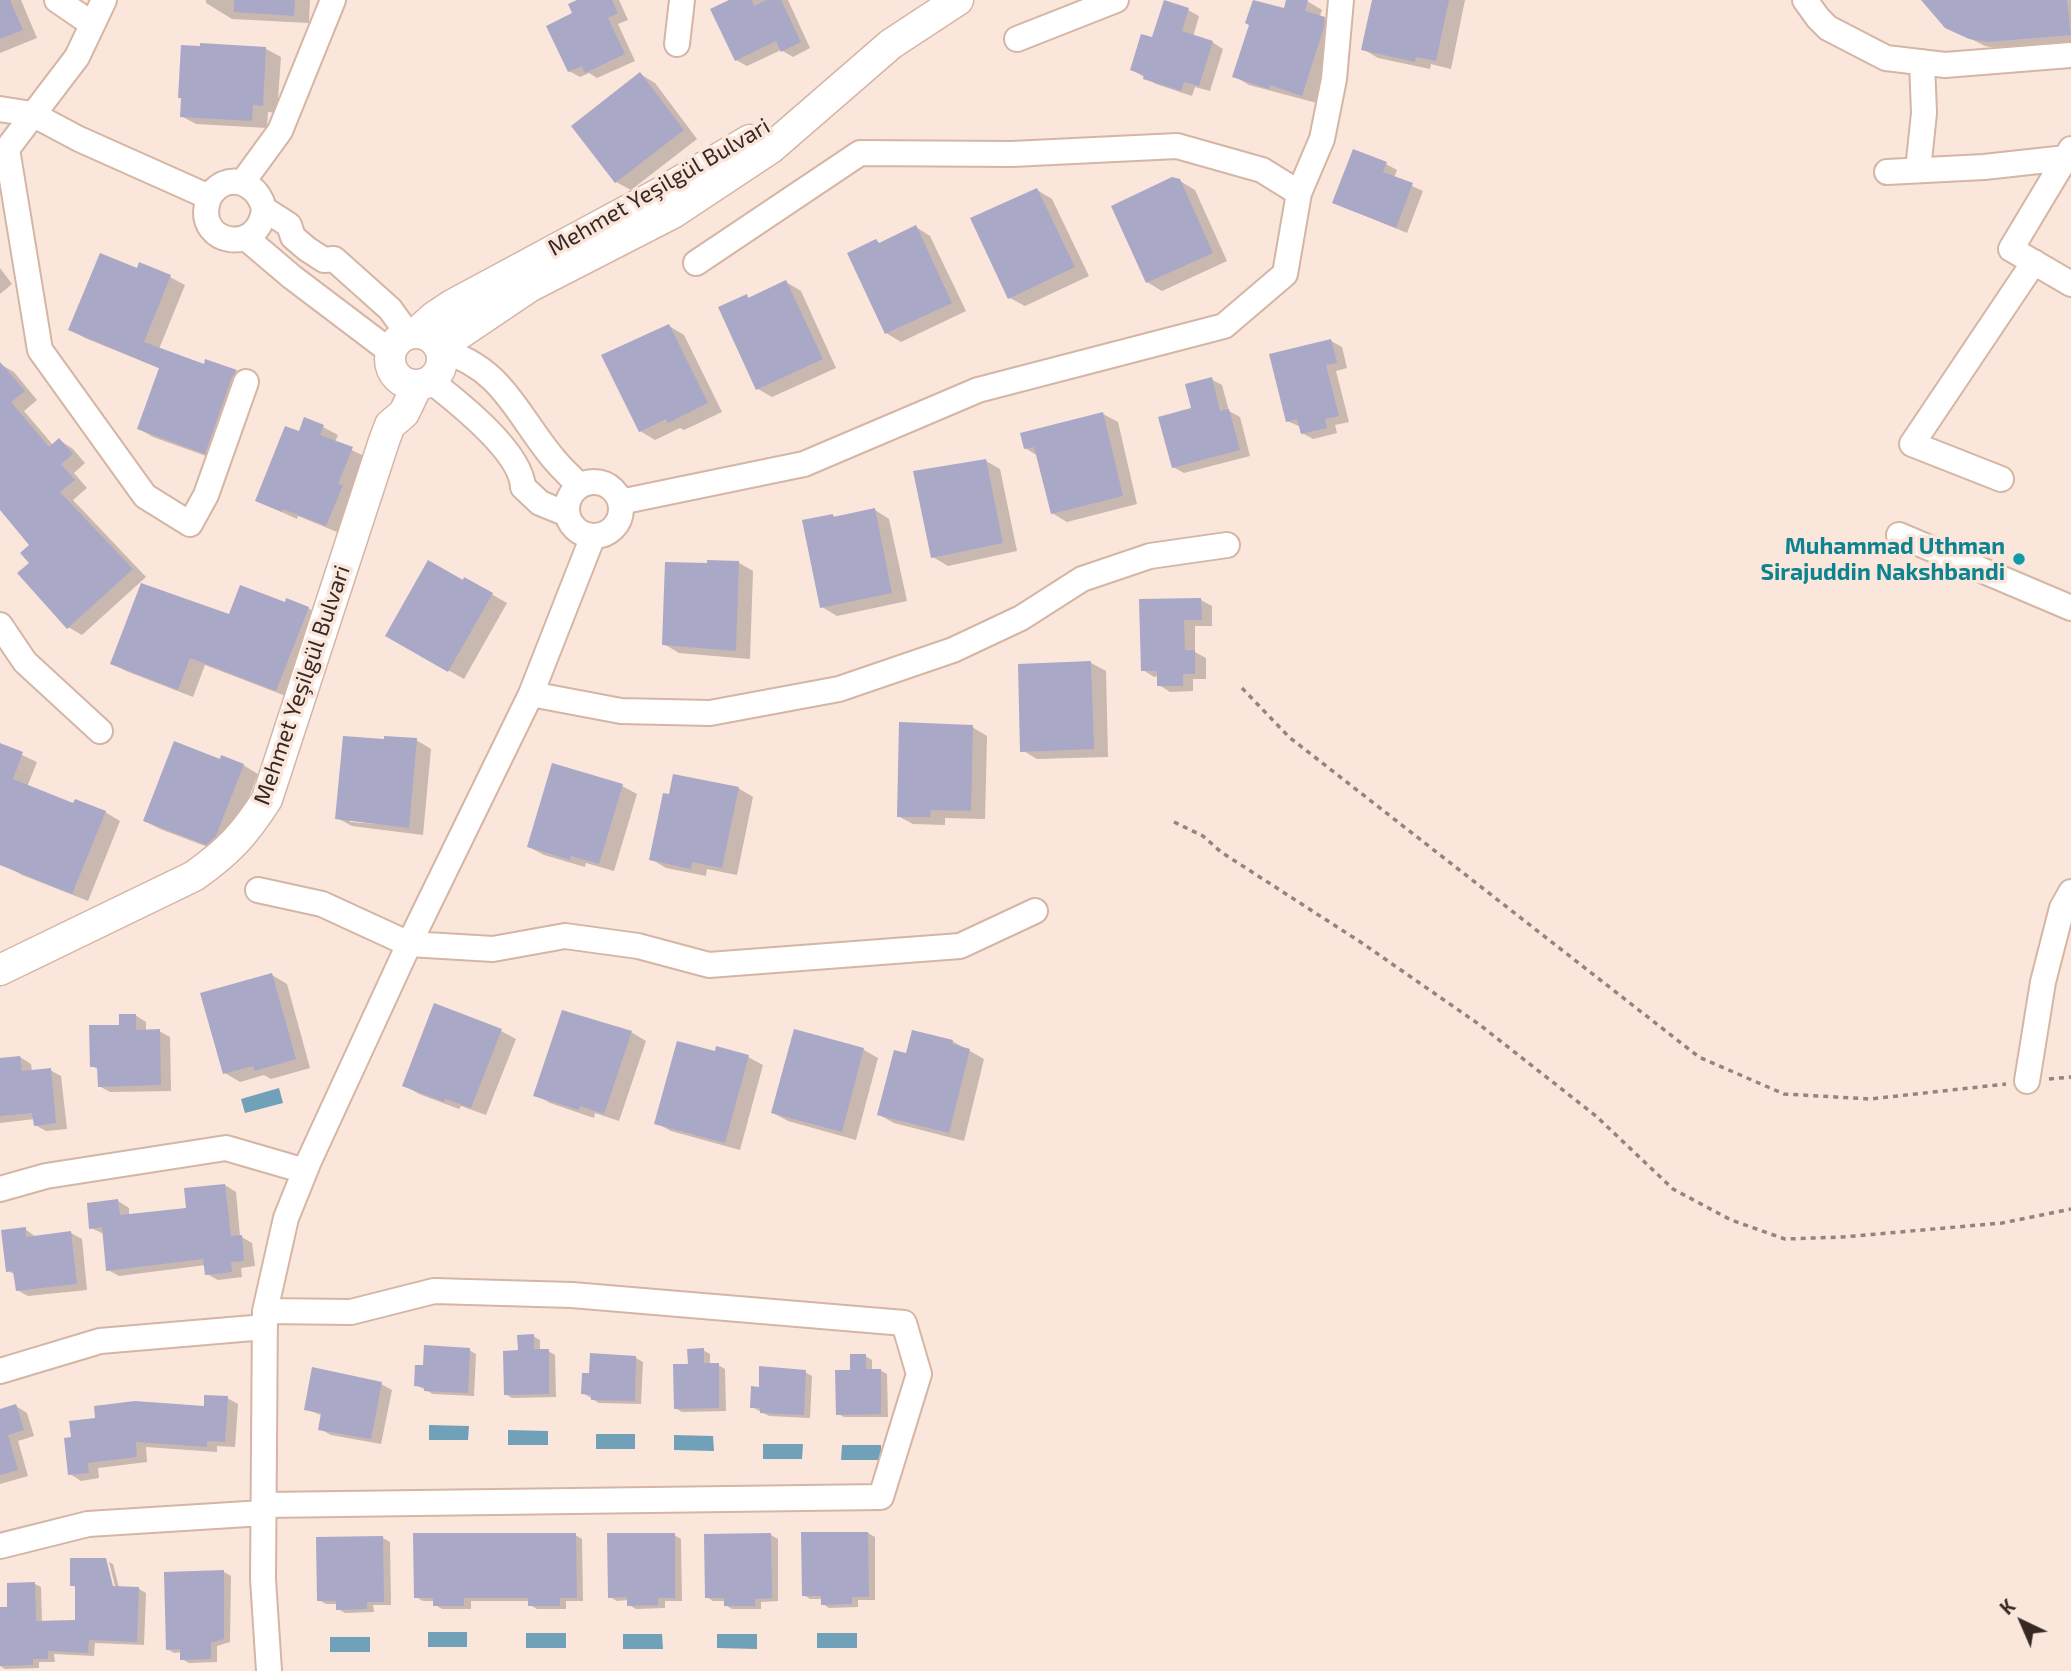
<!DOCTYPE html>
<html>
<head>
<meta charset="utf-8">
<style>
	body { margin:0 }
	#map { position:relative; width:2071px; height:1671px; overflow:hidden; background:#fbe6dc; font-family:"Exo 2",sans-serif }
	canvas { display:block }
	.north { position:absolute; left:1987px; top:1587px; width:70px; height:70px; -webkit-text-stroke:5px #fbe6dc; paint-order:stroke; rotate:316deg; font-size:19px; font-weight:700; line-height:28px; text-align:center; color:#362923 }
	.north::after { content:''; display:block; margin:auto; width:24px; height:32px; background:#362923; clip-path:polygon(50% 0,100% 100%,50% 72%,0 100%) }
</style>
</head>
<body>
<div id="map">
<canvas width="2071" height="1671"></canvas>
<div class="north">K</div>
</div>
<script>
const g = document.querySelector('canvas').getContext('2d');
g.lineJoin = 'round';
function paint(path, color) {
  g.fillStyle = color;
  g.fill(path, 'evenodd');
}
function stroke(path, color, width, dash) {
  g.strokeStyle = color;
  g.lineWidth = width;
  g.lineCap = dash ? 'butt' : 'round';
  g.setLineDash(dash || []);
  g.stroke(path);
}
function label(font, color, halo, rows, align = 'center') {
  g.font = font + ' "Exo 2",sans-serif';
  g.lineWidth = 7;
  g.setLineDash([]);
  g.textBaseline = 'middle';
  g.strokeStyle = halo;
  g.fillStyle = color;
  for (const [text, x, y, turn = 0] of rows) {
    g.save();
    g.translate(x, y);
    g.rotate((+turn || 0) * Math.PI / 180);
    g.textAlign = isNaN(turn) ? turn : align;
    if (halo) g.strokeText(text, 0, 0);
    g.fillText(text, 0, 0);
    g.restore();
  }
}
paint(new Path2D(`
	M279 1088 283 1103 245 1113 241 1099Z
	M429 1425 469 1426 468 1440H429Z
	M508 1430 548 1431V1445H508Z
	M596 1434H635V1449H596Z
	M674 1435 713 1436 714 1451 674 1450Z
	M763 1444H803L802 1459H763Z
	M842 1445H881V1460H841Z
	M428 1632H467V1647H428Z
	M526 1633H566V1648H526Z
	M817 1633H857V1648H817Z
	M623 1634H662L663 1649H623Z
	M717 1634H757V1649L717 1648Z
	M330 1637H370V1652H330Z`), '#71a1b9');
paint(new Path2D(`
	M0 0H21L37 38 0 53Z
	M206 0H310L309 23 232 19 206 3Z
	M582 0H619L628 20 618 24 635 61 597 78 589 73 580 77 569 71 574 14Z
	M733 0H788L810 48 793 57 781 50 747 66 736 60Z
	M1288 0 1307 1 1322 10 1320 16 1339 27 1338 36 1317 103 1249 85 1234 76 1285 10Z
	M1374 0H1465L1451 69 1431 64 1430 69 1378 58 1363 49Z
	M1924 0H2071V43L2004 49 1985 46 1947 27Z
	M1165 2 1188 10 1199 16 1193 37 1212 42 1223 49 1210 91 1195 87 1192 96 1156 84 1132 70 1153 39Z
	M266 49 281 57 277 113 268 112 267 128 196 124 181 116Z
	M640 74 655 83 697 139 631 190 616 182Z
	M1386 164 1397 170 1394 178 1423 191 1407 233 1334 203Z
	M1180 181 1195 190 1227 261 1162 291 1147 282Z
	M1037 190 1052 199 1089 276 1025 306 1010 298Z
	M916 227 930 236 966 311 901 342 886 333 876 241 881 244Z
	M0 268 12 284 0 294Z
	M138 270 170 277 185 285 159 349 205 366 206 361 236 372 250 380 220 461 153 437 139 429 161 369 85 338 71 330Z
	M786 282 801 291 836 368 772 397 758 389 746 296 751 299Z
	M669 326 684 335 722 412 684 430 680 428 655 440 640 431Z
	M1331 341 1342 347 1347 368 1336 371 1349 422 1335 425 1337 433 1313 439 1302 433 1301 427 1287 421Z
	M0 364 14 372 37 400 24 411 53 445 59 440 73 449 85 463 74 473 87 488 73 500 146 577 82 635 68 627 32 563V545L0 508Z
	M1211 379 1222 385 1229 411 1240 417 1250 456 1184 473 1173 467 1193 410Z
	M1103 414 1118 422 1137 504 1067 522 1052 513 1038 456 1025 448Z
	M323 427 338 435 335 442 366 457 342 534 298 516 297 519 257 501 300 434Z
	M986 461 1000 469 1017 551 948 566 933 557Z
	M875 510 889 519 907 601 837 616 822 607 832 515 837 518Z
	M739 563 753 571 750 659 679 653 664 644Z
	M465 579 507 603 464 679 387 636Z
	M1201 600 1212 606V626H1195V652L1206 658V679H1193V691L1170 692 1159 685V676L1154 677 1143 670 1140 601Z
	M286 604 308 608 323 617 291 698 205 665 193 697 126 671 112 663 230 616Z
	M1091 663 1106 671 1108 757 1037 759 1022 750Z
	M972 727 987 736 985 819 945 818V825L913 824 898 816Z
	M416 740 431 749 423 835 352 826 337 818 385 741ZM350 818 378 821V824L350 822Z
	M0 745 37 762 27 787 74 805 105 812 120 821 88 901 22 875 8 867 0 839Z
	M221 761 243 765 258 774 231 844 221 852 160 829 145 821Z
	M622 786 637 794 614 871 586 863 585 867 544 855 529 847Z
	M738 788 753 797 737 875 707 869 706 876 666 868 651 859Z
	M272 975 287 984 310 1068 271 1079 264 1075 240 1082 225 1073Z
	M135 1015 146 1022V1031H159L170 1037 171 1091 110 1092 99 1086V1070L92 1066 121 1026Z
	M501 1031 516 1039 486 1115 461 1106 459 1109 419 1094 404 1085Z
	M795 1031 864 1050 878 1058 856 1140 788 1121 773 1113Z
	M631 1032 646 1041 619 1121 595 1113 594 1118 550 1103 536 1095Z
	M952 1041 984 1059 964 1141 894 1123 879 1115 907 1055Z
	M716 1053 748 1057 763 1065 740 1150 671 1131 656 1123Z
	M20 1057 31 1064 32 1072 50 1070 61 1076 67 1129 46 1131 35 1125V1119L0 1123V1060Z
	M225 1185 236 1192 240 1236 252 1243 255 1266 241 1268 242 1277 218 1280 207 1274 206 1265 119 1276 108 1270 104 1234 91 1228 118 1201 129 1208V1216L188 1210Z
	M25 1229 36 1237 71 1233 82 1239 87 1290 28 1296 17 1290 16 1275 8 1271Z
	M533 1336 540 1340V1351H548L555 1355 556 1397 512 1398 505 1394 520 1352Z
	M469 1350 476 1354 474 1396 433 1394 416 1385 425 1367Z
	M703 1350 710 1354V1365H718L725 1369 726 1411 682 1412 675 1408 689 1366Z
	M865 1356 872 1360V1371L880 1370 887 1374 888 1417H844L837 1413 852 1372Z
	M636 1358 643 1362 641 1404 599 1403 583 1393 591 1375Z
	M805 1372 812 1376 810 1418 769 1416 752 1407 760 1388Z
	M381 1384 392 1390 381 1444 331 1435 320 1429 323 1416 306 1409Z
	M227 1398 238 1404 235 1447 217 1446V1452L146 1447 147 1462 98 1468 99 1478 81 1481 70 1474 73 1439 97 1420 205 1408Z
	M16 1406 27 1413 34 1436 18 1441 28 1476 0 1484V1411Z
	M868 1533 875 1537V1600H858V1607L829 1608 823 1604V1599H810L804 1595Z
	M575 1535 582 1539 583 1601H566V1609H537L530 1605V1601H471V1609H442L435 1605V1601H423L416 1597Z
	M674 1535 681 1539 682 1601H665V1608L636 1609 629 1605V1600L617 1601 610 1597Z
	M771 1535 778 1539V1601L761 1602V1609H732L725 1605V1601H713L707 1597Z
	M383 1538 390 1542 391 1605H373L374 1612 345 1613 338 1609V1604H326L319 1600Z
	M106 1560 114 1595 117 1594 109 1562 113 1564 119 1588 139 1589 146 1593 144 1645 95 1643 94 1656 54 1654 55 1662H39V1668L5 1669 0 1666V1609L9 1608 35 1584 41 1587 42 1623 77 1622V1588L72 1585Z
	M224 1572 231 1576 230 1642 217 1646V1662L189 1663 182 1659V1652L174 1653 167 1649Z`), '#0003');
paint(new Path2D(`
	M0 0H10L23 30 0 39Z
	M234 0H295L294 16 234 12Z
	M577 0H612L618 13 608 18 625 54 585 73 582 66 568 72 546 26 572 13 568 4Z
	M729 0H752L754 6 766 0H781L801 42 781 52 776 41 735 61 710 9Z
	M1164 0 1189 8 1182 31 1213 41 1199 86 1184 82 1181 91 1143 79 1144 75 1130 70 1141 34 1152 37Z
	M1253 0 1284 8 1286 0H1308L1305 11 1325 17 1324 27 1302 96 1270 85 1269 89 1232 77 1249 25 1245 23Z
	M1372 0H1449L1436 61 1416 57 1415 62 1361 50Z
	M1921 0H2067L2071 35 1988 42 1969 39 1945 28Z
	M200 43 266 47 263 106 253 105 252 121 180 117 181 98H178L181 45 200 46Z
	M640 72 684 130 615 183 571 126Z
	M1353 149 1387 162 1383 172 1413 183 1396 228 1332 203Z
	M1172 177 1180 179 1213 253 1146 283 1111 206Z
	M1037 188 1075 267 1008 299 970 218Z
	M916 225 952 303 885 334 847 253 876 239 879 243Z
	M100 253 137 268 139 262 171 275 144 342 204 364 205 359 237 370 232 377 205 454 137 429 159 368 68 330Z
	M786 280 823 359 756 390 718 307 747 294 748 298Z
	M669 324 708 403 668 423 666 419 639 432 601 355Z
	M1331 339 1337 363 1326 365 1339 416 1325 419 1327 428 1301 434 1297 419 1286 422 1269 354Z
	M0 362 25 391 11 402 49 447 59 438 73 454 61 464 75 480 60 492 133 569 67 629 17 573 29 563 20 553 29 545 0 510Z
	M1212 377 1220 411 1229 409 1240 450 1172 468 1158 417 1191 408 1185 384Z
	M1103 412 1123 496 1051 514 1034 447 1024 449 1020 433Z
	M304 417 324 425 320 435 353 447 338 484 343 485 326 526 283 509 282 512 255 501 285 426 299 431Z
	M986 459 1003 543 931 558 913 471Z
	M875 508 892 593 820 608 802 520 833 514V517Z
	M428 560 463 580 464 577 493 593 448 672 385 636Z
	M707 560 739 561 736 651 662 645 665 562 707 563Z
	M141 583 229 614 240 585 285 602 286 598 309 607 276 691 190 658 178 690 110 664Z
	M1201 598 1202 620H1184L1185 650H1195V674H1183V686H1157V671H1141L1139 599Z
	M1091 661 1094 749 1020 752 1018 664Z
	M899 722 973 725 971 811 931 810 930 817H897Z
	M343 736 384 739V736L417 738 409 828 335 819Z
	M174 741 220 759 221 755 244 764 216 836 206 845 143 821Z
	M0 743 23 752 13 779 73 803 75 799 106 811 72 894 0 865Z
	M552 763 623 784 599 864 571 856 570 860 527 847Z
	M673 774 739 787 722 868 692 862 691 869 649 860 663 793 669 794Z
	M272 973 296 1059 255 1071 253 1066 223 1074 200 993Z
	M434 1003 502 1029 471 1108 445 1099 444 1102 402 1086Z
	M562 1010 632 1031 604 1114 580 1106 579 1110 533 1096Z
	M119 1014H136V1030L160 1029 161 1085 98 1087 97 1067H90L89 1025H119Z
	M794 1029 864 1048 842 1132 771 1113Z
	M912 1030 953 1040 952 1044 970 1049 949 1133 877 1115 894 1050 906 1053Z
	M677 1041 715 1051 716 1046 749 1055 725 1143 654 1124Z
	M20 1056 22 1071 51 1068 56 1123 34 1126 32 1113 0 1116V1058Z
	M225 1184 231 1236 242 1235 244 1261 231 1262 232 1272 205 1275 203 1259 106 1271 102 1227 89 1229 87 1203 118 1199 120 1215 186 1208 184 1188Z
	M26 1227V1237L71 1231 77 1284 16 1291 13 1271 6 1272 1 1230Z
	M534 1334V1349H549V1394L504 1395 503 1351 518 1350 517 1335Z
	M424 1345 470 1348 468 1393 424 1391V1387L414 1386 415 1365H423Z
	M704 1348V1363H719V1408L674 1409 673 1364H688L687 1349Z
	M590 1353 636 1356 635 1401 591 1400V1395L581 1394 582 1373H589Z
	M850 1354H866V1369H881V1414L836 1415 835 1370H850Z
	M759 1366 806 1370 804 1415 760 1413V1408H750L751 1386 759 1387Z
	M312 1367 382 1382 371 1439 318 1430 321 1413 304 1410Z
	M204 1395 228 1396 225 1442 207 1441V1447L136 1442 137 1457 88 1463 89 1473 68 1475 64 1438 71 1437 69 1421 95 1418 94 1406 135 1401 204 1406Z
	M16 1404 24 1430 8 1435 18 1470 0 1475V1409Z
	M801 1532H868L869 1597H852V1604L821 1605V1596H802Z
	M413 1533H576L577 1598H560V1606H528V1598H464V1606H433V1598H414Z
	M607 1533H675V1598H658V1605L627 1606V1597L608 1598Z
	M771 1533 772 1598 755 1599V1606H724V1598H705L704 1534Z
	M383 1536 384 1602H367V1609L336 1610V1601H317L316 1537Z
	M70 1558H106L113 1586 139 1587 137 1642 89 1640 88 1653 48 1651V1659H33V1665L0 1666V1607H7V1583L35 1582 36 1621 75 1620V1586H70Z
	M224 1570V1639L211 1643V1659L180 1660V1649L166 1650 164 1572Z`), '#a9a8c7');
const minor = new Path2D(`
	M57 0 92 24
	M104 0 77 57 7 149 40 350 145 496 190 524 206 495 246 382
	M1805 0 1818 18 1828 28 1886 58 1945 65 2071 55
	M1017 39 1116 0
	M677 44 682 0
	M0 109 32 114 79 139 209 197
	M2071 149 2011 249 2071 284
	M1918 170 1924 113 1922 62
	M1887 172 1984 167 2066 158
	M242 183 280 131 333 0
	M264 209C259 256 198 244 207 205 208 196 215 188 223 184 243 176 260 191 264 209L289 225 293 237 307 249 324 260 334 259 390 309 408 334
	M246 238 292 277 391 352
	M696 263 860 153 1012 154 1177 146 1262 170 1299 193 1322 139 1334 79 1341 0
	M442 351C502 367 517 415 553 458 561 468 571 477 580 486
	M432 382C459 403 521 452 523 487L540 503 567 514
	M2001 479 1912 444 2034 262
	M567 509a27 27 0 1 1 54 0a27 27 0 1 1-54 0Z
	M620 502 804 464 978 390 1224 326 1285 274 1299 193
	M1899 535 2071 608
	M0 625 25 662 100 731
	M531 694 621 711 710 713 839 689 953 650 1021 618 1082 579 1150 556 1227 545
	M258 890 322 904 409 944 493 949 565 936 638 946 709 965 960 946 1035 911
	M2027 1081 2043 982 2062 908 2071 892
	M0 1189 46 1176 226 1148 305 1171
	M0 1371 100 1341 265 1327
	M264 1505 881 1497 919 1374 904 1323 572 1295 434 1291 351 1312 265 1311
	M0 1546 88 1524 263 1513
	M269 1671 263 1579 265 1311 286 1218 309 1161 409 944 531 694 593 536`);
const major = new Path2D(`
	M390 359a26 26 0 1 1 52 0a26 26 0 1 1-52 0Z
	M416 333 434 317 452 305 662 192 750 140
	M440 347 529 287 673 213 771 148 891 44 958 0
	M0 970 194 876C228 852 245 834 267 799L384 441 390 425 404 413 417 386`);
stroke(minor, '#d5b5a4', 28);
stroke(major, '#d5b5a4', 33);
stroke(new Path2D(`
	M1242 688 1289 737 1699 1057 1784 1094 1870 1099 2006 1084
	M1174 822 1203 836 1221 852 1362 943 1480 1025 1596 1116 1673 1189 1731 1220 1785 1239 1843 1237 2002 1223 2071 1209
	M2049 1079 2071 1077`), '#95847c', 3.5, [5, 5]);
stroke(minor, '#fff', 24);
stroke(major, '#fff', 30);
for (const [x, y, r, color] of [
	[2019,559,7,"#0f9aa8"]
]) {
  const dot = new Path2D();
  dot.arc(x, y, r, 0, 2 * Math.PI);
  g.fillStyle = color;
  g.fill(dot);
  stroke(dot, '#fbe6dc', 2.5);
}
label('23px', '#362923', '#fbe6dc', [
	["Mehmet Yeşilgül Bulvari",659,187,-30],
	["Mehmet Yeşilgül Bulvari",302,685,-71]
]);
label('bold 23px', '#0d838f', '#fbe6dc', [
	["Muhammad Uthman",2005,546],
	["Sirajuddin Nakshbandi",2005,572]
], 'right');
</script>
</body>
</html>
